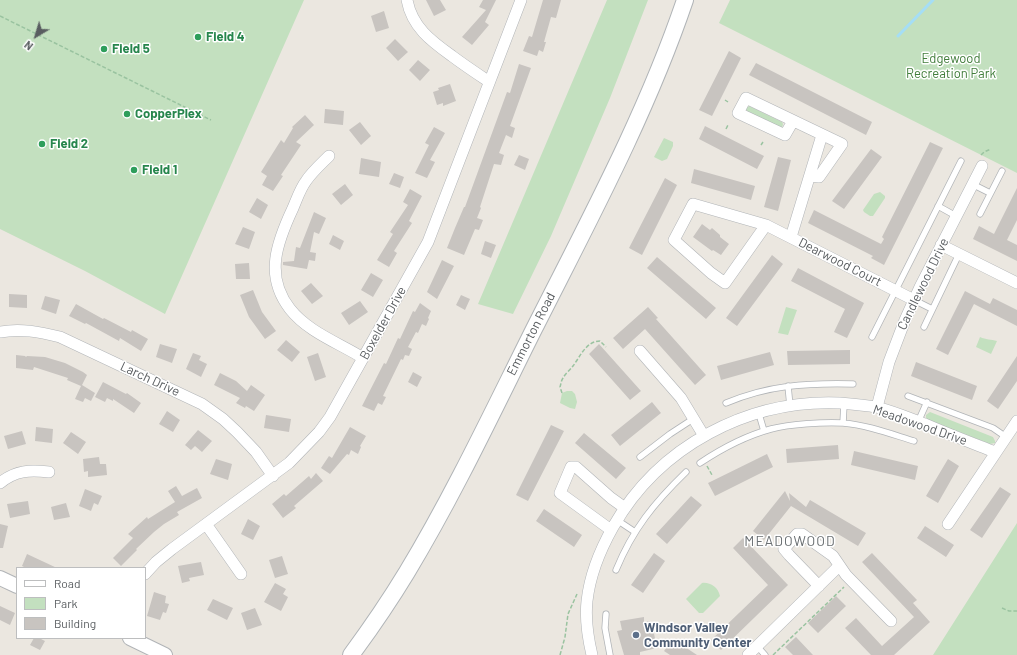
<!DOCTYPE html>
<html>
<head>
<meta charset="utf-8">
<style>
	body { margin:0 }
	#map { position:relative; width:1017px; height:655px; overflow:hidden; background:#ebe7e0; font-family:Barlow,sans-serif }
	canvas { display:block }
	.legend { position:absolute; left:16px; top:567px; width:130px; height:72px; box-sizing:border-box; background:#fff; border:1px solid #bdbebf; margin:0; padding:5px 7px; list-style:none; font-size:12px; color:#595d60 }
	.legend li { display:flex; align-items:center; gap:8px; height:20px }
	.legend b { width:20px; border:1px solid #bdbebf }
	.north { position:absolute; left:16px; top:16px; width:40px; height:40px; -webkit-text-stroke:3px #fff; paint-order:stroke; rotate:218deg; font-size:11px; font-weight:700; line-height:16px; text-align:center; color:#595d60 }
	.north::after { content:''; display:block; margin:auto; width:14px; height:18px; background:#595d60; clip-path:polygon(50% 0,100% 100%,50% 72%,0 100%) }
</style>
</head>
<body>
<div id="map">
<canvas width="1017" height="655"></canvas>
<ul class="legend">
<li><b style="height:5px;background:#fff"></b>Road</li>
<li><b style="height:11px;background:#c3e0bf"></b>Park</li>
<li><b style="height:11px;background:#c8c4c0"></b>Building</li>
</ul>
<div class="north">N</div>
</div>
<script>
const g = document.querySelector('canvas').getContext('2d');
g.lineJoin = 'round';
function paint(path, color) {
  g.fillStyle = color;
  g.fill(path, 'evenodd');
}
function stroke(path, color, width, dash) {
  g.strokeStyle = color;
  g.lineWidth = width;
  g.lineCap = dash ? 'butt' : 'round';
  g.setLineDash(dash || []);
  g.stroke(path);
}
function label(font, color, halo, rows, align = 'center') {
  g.font = font + ' Barlow,sans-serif';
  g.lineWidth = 3;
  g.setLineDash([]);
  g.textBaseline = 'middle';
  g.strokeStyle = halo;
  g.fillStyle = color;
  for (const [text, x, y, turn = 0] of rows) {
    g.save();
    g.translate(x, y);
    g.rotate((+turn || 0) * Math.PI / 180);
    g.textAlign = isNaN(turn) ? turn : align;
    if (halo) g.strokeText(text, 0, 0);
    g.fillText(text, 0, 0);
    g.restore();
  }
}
paint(new Path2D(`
	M0 0H304L165 314 85 271 0 229Z
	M607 0H648L610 98 551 236 513 314 478 304Z
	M730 0H1017V173L719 23Z
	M749 106 782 122 783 124 782 128 747 112 746 108Z
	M664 138 673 142V146L667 159 662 161 654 157Z
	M880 192 885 196V198L873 216H870L864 212 863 210 874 194Z
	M786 307 797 310 788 335 778 333Z
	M980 337C986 340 991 339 997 341L991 354 976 347Z
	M567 391H572L575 394 577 402 575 409 570 408 560 403 562 393Z
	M930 412 993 437 995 441V443L990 444 928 420 926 418V415Z
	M1017 523V655H933Z
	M702 583C710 582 718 587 720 596L703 613H699L686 599Z`), '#c3e0bf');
stroke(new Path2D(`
	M898 36 933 0`), '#a5def6', 3);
paint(new Path2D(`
	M426 0H440L446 10 434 16Z
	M483 0H496L485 22 489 25 472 45 462 37 486 10 479 7Z
	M543 0H561L556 18 551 17 544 42H546L543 52 539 50 537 56 523 51 529 36 532 37Z
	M384 11 389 28 376 32 371 16Z
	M395 39 408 52 398 61 386 48Z
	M729 51 741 58 712 116 699 110Z
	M418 60 430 70 420 81 409 70Z
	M756 63 872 122 866 135 749 75Z
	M519 64 531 68 510 126 515 128 512 138 506 135 499 153 504 155 501 165 494 164 480 207 481 208 477 218 483 220 479 230 475 229 464 255 447 248 455 228 464 207H465L507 92 510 93Z
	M450 84 456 101 443 106V103L437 105 433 92 439 90 438 88Z
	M325 109 344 111 343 125 324 123Z
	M305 115 314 125 296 142 301 145 281 175 283 176 273 191 262 185 267 176 261 172 281 140 284 143 293 128 292 127Z
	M360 122 371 136 361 145 349 130Z
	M705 126 764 156 757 169 699 139Z
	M434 127 445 133 430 160 435 162 427 178 415 173 429 145 425 143Z
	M930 142 943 148 884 265 871 258 873 256 808 223 814 210 881 244 884 239 882 237Z
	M871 149 882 157 844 209 832 201Z
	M519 155 529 159 525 170 514 165Z
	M778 157 791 160 778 211 764 207Z
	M361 158 381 162 379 177 359 174Z
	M694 169 755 186 751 200 691 183Z
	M394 173 404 177 400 188 389 184Z
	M665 178 677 185 642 255 629 248Z
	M345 184 353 195 341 205 332 194Z
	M1017 188V220L1007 240 1017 245V261L973 239 979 226 994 234Z
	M410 189 422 196 409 221 412 223 394 251 397 253 389 267 377 260 393 234 390 232 408 205 403 202Z
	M257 198 268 205 261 219 249 212Z
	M314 212 326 218 319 234 314 232 310 252 316 253 315 261 309 260 307 269 283 265V262L294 261 296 247 300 248Z
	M702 224 710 230 712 228 720 235V237L729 244 721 255 713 250 712 251 693 237Z
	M243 227 255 232 249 249 235 244Z
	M333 235 344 241 340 250 329 244Z
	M485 241 496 245 491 258 481 254Z
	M772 255 783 264 737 326 726 318Z
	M657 257 716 308 706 319 647 268Z
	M442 260 454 266 437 299 427 292Z
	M249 263 250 279H236L235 264Z
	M798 268 864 303 847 338 834 332 845 309 791 281Z
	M371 273 383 280 373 297 361 290Z
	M311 283 323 296 312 304 301 291Z
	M253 290 262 312 276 331 265 339 249 317 240 295Z
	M965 291 990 304 993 298 1017 310V326L974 304 948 355 936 349Z
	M9 294 27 295V308L9 307Z
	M461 295 470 299 465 310 456 305Z
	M45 296 60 300 56 314 41 309Z
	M360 301 368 312 349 325 341 313Z
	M420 303 431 311 428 318 429 319 426 326 422 324 418 333 416 332 408 347 412 349 409 356 405 355 403 360 401 359 383 396 386 397 382 405 378 403 374 411 362 406 384 363 386 364 398 338 400 339 413 311 415 312Z
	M76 304 103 319 104 318 131 332 132 330 148 339 141 351 120 338 119 341 86 323 85 324 69 316Z
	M648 307 658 318 656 319 706 375 695 385 645 329 623 349 613 338Z
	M286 340 300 352 292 362 277 350Z
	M160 344 177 349 172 363 156 357Z
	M599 344 641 391 630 400 589 354Z
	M850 350V364L788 365 787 351Z
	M770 352 774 365 721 380 717 366Z
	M193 353 201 356 199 360 207 364 201 377 186 369Z
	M318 353 326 377 315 381 307 357Z
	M16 355 25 356 26 357 27 356 45 357 65 363 83 372 87 375 82 385 95 393 91 401 85 398 83 402 75 399 81 386 67 380 68 378 34 367 33 370 16 368Z
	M1017 356V381L998 409 987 401Z
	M916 362 977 386 972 400 911 376Z
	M413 372 422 377 417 387 408 382Z
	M220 373 236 381 247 391 251 385 265 395 254 411 246 406 245 408 236 403 240 398 214 385Z
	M103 382 126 394 127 393 141 403 134 413 113 399V401L107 398 105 402 95 397Z
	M652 402 661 413 620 446 611 435Z
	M167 411 180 420 173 432 159 424Z
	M266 415 291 419 289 432 264 428Z
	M551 425 564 431 528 501 516 495Z
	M36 427 53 429 52 443 35 441Z
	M350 427 366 436 360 446 361 447 358 454 351 450 349 455 347 454 330 474 321 468 329 456 332 458Z
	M198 430 212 441 202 452 195 446 191 450 185 445Z
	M22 431 26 444 8 449 4 436Z
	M71 432 86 442 78 454 63 443Z
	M584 433 626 468 616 479 575 443Z
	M838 445 839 459 787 463 786 449Z
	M854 451 918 466 915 480 851 465Z
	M767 454 773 467 715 496 708 483Z
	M99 457 100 464H106L107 475 88 477V471L84 472 83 459Z
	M216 459 232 464 228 480 210 474Z
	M948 459 959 466 938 503 926 496Z
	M316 473 323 481 294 506 296 508 283 518 272 504 284 494 286 496 309 476 311 479Z
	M176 486 182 496 197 488 202 498 177 512 179 515 164 524 154 532 136 549 137 550 121 566 113 558 133 538 128 534 147 517 148 519 175 502 168 491Z
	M1000 487 1011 494 982 538 970 530Z
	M85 489 102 496 98 505 94 503 91 511 79 506Z
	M785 491 790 501 789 493 806 507 810 500 866 533 858 546 791 506 764 540 753 531Z
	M691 496 702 505 667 544 656 534Z
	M28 501 30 514 10 518 7 504Z
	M66 503 70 517 54 520 51 507Z
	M544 509 582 535 574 547 536 521Z
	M248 519 260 526 253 540 241 534Z
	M0 524 8 526 3 548H0Z
	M925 526 954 545 946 557 917 538Z
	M743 538 788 585 721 650 711 640 768 585 733 548Z
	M654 553 665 561 643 593 631 585Z
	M872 553 917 600 913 603 930 622 894 655H871L845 628 856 618 882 646 914 617 862 562Z
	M27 554 57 568H26L22 566Z
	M282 556 288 574 275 578 269 560Z
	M201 562 204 575 189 578 190 581 182 583 178 566Z
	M275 583 286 589 283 594 288 597 281 611 264 602Z
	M154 592 166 596 165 603 169 604 166 613 163 612 160 620 147 616Z
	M836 596 846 606 818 633 808 623Z
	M213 599 233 608 227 620 207 610Z
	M0 606 15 613 10 625 0 620Z
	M255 608 262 625 247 630 241 613Z
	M644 617V622L650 621 651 625 652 624 657 648 640 652V655H624L617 631 622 630 620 621Z
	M796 637 813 655H793L785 647Z
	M34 638H39L45 641 40 650 30 645Z
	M673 639 697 655H670L664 651Z`), '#c8c4c0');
const service = new Path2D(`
	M972 184 990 193
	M938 206 956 216
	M980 214 1002 171
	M914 300 932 309
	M924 327 959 254
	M872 337 961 161
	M788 386 790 406
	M908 396 993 428 1006 437
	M726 403C769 385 806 383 853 384
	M759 414 764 431
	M918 422 927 402
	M843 423 844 404
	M640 457 670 434 693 419
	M700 463C721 449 745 436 771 429 790 424 823 422 843 423 867 425 891 434 914 441
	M617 520 635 532
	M616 570C633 529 654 503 686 472
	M606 614 605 628 610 655
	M757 646 765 655`);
const minor = new Path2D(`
	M407 0C412 27 431 41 452 56 464 65 476 73 488 81
	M793 121 785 135 738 113 746 98 842 144 819 177 810 176
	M329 156C321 164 312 172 306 181 300 189 297 199 293 208 277 242 264 276 290 309 308 332 339 343 363 358
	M766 225 725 283 711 273 674 240 693 204 766 225 914 300
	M791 237 822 135
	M941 245 1017 283
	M0 332C20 328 40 332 60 337L202 404 223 419 237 432 256 452 273 476
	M640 351 681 398 704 436
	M877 407 889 362 905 320 920 287 982 166
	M0 483C16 470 30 470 49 472
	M206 524 241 574
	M948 524 1017 421
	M611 530 560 493 571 467H576L611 498 625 508
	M145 574 156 562 172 549 289 463 319 432 330 417 428 242 521 0
	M819 586 789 555 784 549 797 534H802L833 556 846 575 891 621
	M592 655C588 638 585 619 587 601 590 574 600 550 613 527 659 446 748 399 840 403 852 404 865 405 876 407 893 411 909 418 925 424 948 434 972 443 995 452
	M748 655 839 566`);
const tertiary = new Path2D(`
	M0 578 17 586
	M130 638 165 655`);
const secondary = new Path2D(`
	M351 655C371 628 390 600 407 572 454 494 493 411 534 329 588 222 646 115 685 0`);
stroke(service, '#b1b4b7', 7);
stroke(minor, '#b1b4b7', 12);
stroke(tertiary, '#b1b4b7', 16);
stroke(secondary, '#b0b4b7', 18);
stroke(new Path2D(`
	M0 16 211 120
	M725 100 728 102
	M726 129 728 125
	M761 145 763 142
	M981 155 984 152 991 149
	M562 393 560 387C561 384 561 381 563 378 565 374 570 370 573 366 580 357 586 341 600 341L606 347
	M707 466 712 475
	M1002 608 1009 611H1017
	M560 655 565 637 568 614 577 594
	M773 655 844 587`), '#9ac3a0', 1.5, [4, 2]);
stroke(service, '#fff', 5.5);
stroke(minor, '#fff', 11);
stroke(tertiary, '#fff', 14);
stroke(secondary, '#fff', 16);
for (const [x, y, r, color] of [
	[198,37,4,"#2e9e5b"],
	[104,49,4,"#2e9e5b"],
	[127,114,4,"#2e9e5b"],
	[42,144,4,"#2e9e5b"],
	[134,170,4,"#2e9e5b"],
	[636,635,4,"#5c6f8a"]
]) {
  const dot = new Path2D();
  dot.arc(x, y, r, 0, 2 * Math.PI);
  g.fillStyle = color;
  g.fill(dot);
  stroke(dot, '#fff', 1.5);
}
label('bold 13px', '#27864d', '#fff', [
	["Field 4",206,37],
	["Field 5",112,49],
	["CopperPlex",135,114],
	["Field 2",50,144],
	["Field 1",142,170]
], 'left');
label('13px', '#417d3b', '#fff', [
	["Edgewood",951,59],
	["Recreation Park",951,74]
]);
label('13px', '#595d60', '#fff', [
	["Dearwood Court",840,262,27],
	["Candlewood Drive",923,284,-64],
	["Boxelder Drive",383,323,-61],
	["Emmorton Road",531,334,-63],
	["Larch Drive",150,379,25],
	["Meadowood Drive",920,425,19]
]);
label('bold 13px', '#4e5e75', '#fff', [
	["Windsor Valley",644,628],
	["Community Center",644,643]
], 'left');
g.letterSpacing = '1px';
label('14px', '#6a6f72', '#fff', [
	["MEADOWOOD",790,541]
]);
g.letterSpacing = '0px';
</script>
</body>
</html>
